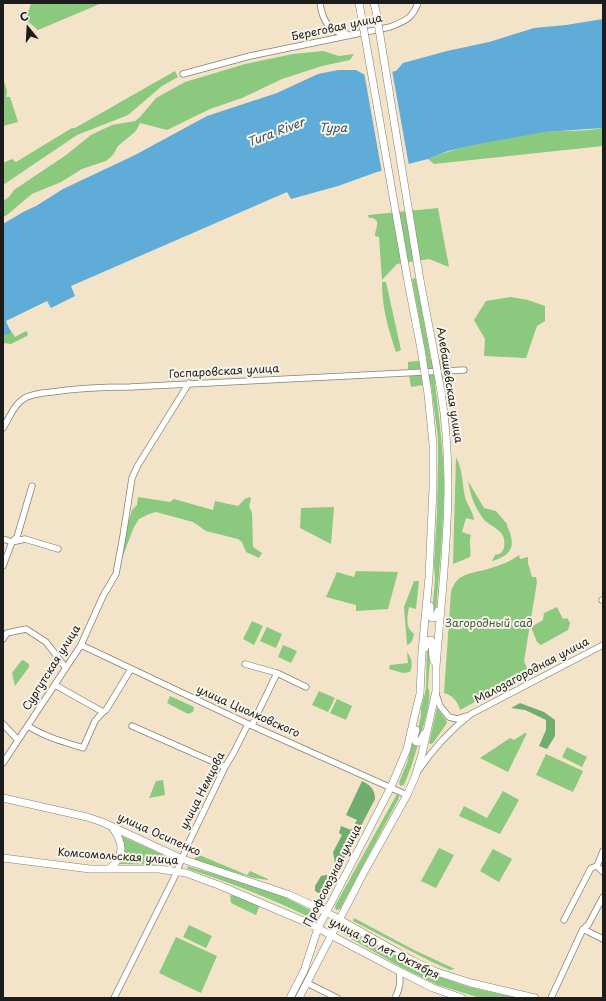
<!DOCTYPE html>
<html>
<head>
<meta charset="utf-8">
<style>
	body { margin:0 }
	#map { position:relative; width:606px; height:1001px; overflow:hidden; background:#f2e3c9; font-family:"Playpen Sans",sans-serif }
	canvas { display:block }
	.frame { position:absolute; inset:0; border:4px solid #1c1c1c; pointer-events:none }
	.north { position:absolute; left:8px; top:8px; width:40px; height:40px; -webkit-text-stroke:3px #f7f3e8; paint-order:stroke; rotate:342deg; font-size:11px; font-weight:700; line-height:16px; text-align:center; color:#1c1c1c }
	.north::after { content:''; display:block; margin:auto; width:14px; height:18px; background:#1c1c1c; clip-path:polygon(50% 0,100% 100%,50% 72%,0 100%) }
</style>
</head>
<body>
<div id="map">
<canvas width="606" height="1001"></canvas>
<div class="frame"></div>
<div class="north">С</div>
</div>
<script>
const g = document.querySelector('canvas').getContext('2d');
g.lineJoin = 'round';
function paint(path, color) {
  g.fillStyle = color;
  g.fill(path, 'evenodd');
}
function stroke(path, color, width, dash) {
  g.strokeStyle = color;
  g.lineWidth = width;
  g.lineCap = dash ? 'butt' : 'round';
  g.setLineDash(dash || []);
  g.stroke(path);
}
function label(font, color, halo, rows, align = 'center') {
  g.font = font + ' "Playpen Sans",sans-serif';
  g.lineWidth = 4;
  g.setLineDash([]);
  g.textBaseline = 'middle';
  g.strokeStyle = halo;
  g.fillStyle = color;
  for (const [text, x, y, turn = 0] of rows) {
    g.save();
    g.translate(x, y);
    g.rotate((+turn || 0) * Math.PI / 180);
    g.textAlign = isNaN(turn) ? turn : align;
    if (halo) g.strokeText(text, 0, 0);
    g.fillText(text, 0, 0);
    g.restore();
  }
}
paint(new Path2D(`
	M31 3H102L38 30 26 20Z
	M323 51 339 56 354 54 350 60 322 66 282 79 242 98 210 109 167 130 140 123 136 131 118 146 113 155 106 161 82 169 61 182 32 194 7 215 3 217V201L9 197 14 190 66 155 91 135 112 125 135 121 140 117 156 98 185 82 245 64 293 54Z
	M175 71 178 77 162 86 128 115 77 135 3 185V163L12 159 16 162 72 128H75Z
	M3 78 7 91 6 97H10L18 122 3 126Z
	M603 128V146L434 164 428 159C465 144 505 137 545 132 564 130 584 132 603 128Z
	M438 208 449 267 429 259 397 264 382 280 379 237 375 236C375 230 378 227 377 221L373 218H369L368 215Z
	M414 278 416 279 431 360 450 358 451 368 432 369 451 373 452 381 435 384C439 416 443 448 444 481 444 525 439 570 436 614H432L435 579 434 563 437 513 438 461V438L431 384 411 387 409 375 429 374 428 369H408V362L427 360 412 280Z
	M382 282H386L401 350 396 352C388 328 382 308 382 282Z
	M511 297 528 300 545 306V321L537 326 526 358 484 356 485 339 474 320 486 301Z
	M9 328 15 337 26 331 28 333 27 336 11 344 3 343V330Z
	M456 457C463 470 462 483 465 497 467 505 473 511 474 520L466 518 462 532 471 535C468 544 472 549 470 557L453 564Z
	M468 481 484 508 496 511 507 524C507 528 509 529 510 533 516 551 506 557 492 561L495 555C500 554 502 553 504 548 508 528 489 528 482 517 473 504 471 496 468 481Z
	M138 497 170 502 174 499 213 510 215 501 238 506 245 499 250 497 251 499 249 506 252 513 253 547 262 553 259 558 246 552 242 542 238 539 206 531 193 522 156 512 149 514 139 519 134 527 122 558 125 534 132 510 137 505Z
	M334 507 331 544 300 528 301 508Z
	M519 555 520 559 528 557V563L532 577H536L537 582 524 661 529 673 460 710C458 702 453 695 444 693L451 592C457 571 474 574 491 568 501 565 511 561 519 555Z
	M356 571 398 572 388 609 356 611V605L326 597 337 572 354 577Z
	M414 581H419L416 609 409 607C407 618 405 627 414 634 413 639 412 643 407 645L404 607Z
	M557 607 563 619 567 618 570 623 568 630 541 645 537 642 531 627 543 620 544 613Z
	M252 621 263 626 254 645 243 639Z
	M267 627 282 634 276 648 260 641Z
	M427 644H431L428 687C433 698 423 726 420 739L416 738 421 716V708L426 689Z
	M283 645 297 651 291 663 278 657Z
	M407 652C412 659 413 664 410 672L403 673 389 669 390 665 408 663Z
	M23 660 29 664V667L15 686 12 673 21 661Z
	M319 691 335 698 328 712 312 705Z
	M170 696 194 707 193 712 188 714 167 703Z
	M337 699 352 706 346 720 330 713Z
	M437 708 446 720 447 723 433 743 431 744 429 743Z
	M525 733H527L508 772 480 758 510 738 514 740Z
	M413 740 418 745 411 767 404 785 400 786 399 782 407 763Z
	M567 747 587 757 582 767 562 757Z
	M546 754 583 771 573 792 536 775Z
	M163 780 165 795 149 798 156 781Z
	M503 791 519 800 500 834 459 816 464 806 487 818Z
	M397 794 399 795V798L340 909 336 910 335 907 336 904Z
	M119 835 170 858 172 863 170 865 119 864C125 855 121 845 119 835Z
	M439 848 454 855 436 888 421 881Z
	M493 849 512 859 499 882 480 871Z
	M197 854 247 875 250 871 268 879V880L254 878 194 860Z
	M187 866 264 889 289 899 312 911 315 913 316 916 313 918 309 917C270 898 229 882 188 869Z
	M230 895 240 897 258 905 259 907 256 915 231 903Z
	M354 918 414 950 455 969 450 970 430 961 353 921Z
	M189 925 212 936 206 948 183 937Z
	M344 930 351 932 431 974 469 987 517 998H480L435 984 401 967 348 937 342 933Z
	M176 937 217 956 201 993 159 973Z`), '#8bc97f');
paint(new Path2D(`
	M520 703 544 712 555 720V736L547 749 539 746 546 730V720L525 710 511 708Z
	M362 781C370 785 375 789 375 799L325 895 323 896 315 891V886L321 876 326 875 332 878 339 865 335 863 333 852 342 835 339 833 341 826 351 830 357 820 346 815Z`), '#70ad6e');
paint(new Path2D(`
	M603 19V128L545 132 478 144 448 151 428 159 377 172 338 186 291 199 287 192 71 286 75 296 51 308 47 301 6 321 11 333 3 335V224L23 212 36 206 63 189 135 155 207 116 277 93 318 74 338 70H356L367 76 396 71 403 63 447 51 489 42 534 28 566 25Z`), '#60acd9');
paint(new Path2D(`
	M392 70 409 166 382 173 364 72 367 74Z`), '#f2e3c9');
const minor = new Path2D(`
	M320 3C322 19 329 33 347 34
	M183 74 250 56 390 27C405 21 412 19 418 3
	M3 428C9 419 13 406 22 400 29 394 43 393 52 392 79 388 102 387 130 387L464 370
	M3 539 12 542 25 539 58 549
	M3 566 12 542 17 537 32 486
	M602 600H603
	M3 639 7 633 26 629 46 642 66 668
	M81 645 248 724 407 795
	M245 664 277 673 306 687
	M55 685 103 712 106 710 131 669
	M436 694 440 706 449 717 457 719 466 716
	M3 724 18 740
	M252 725 277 673
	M28 726C45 737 64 742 83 748L95 721 103 712
	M132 726 225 767
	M3 763 81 645 103 596 116 574 123 536 132 478 138 465 189 383
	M418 771C433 749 449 731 471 714L603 645
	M597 866 603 872
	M564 920 591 868 597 866 603 851
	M583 929 603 939
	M307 983 337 998
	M114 998 174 878 188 844 225 767 234 752 248 724
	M395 998C400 988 401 982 399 971
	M551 998 583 929 588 925 603 897`);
const major = new Path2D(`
	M359 3 361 14
	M374 3 376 11
	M420 280 433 348
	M408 282 421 349
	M430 606V614L432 618 436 617 438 611
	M425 648 427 641 431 640C434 646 431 654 434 661
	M416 730 414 738 416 742H420L424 734
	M3 798 87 817 102 822 182 859 290 895 326 912 413 961 434 971 471 983 535 998
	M3 858 90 869H159L186 873 221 886 308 923 399 971 433 988 462 998
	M109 869C125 856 124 843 112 827
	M290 998 304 971 318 928 391 787 407 749 416 710 420 694 422 651 429 577 433 488V444L428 394
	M299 998 364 872 407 795 415 777 422 754 436 691V667C443 575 456 483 441 392`);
stroke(minor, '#878072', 7);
stroke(major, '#878072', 8);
stroke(minor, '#fff', 5.5);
stroke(major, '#fff', 7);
const majorBridge = new Path2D(`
	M376 11 420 280
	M361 14 408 282
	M433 348 441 392
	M421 349 428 394`);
stroke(majorBridge, '#878072', 8, []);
stroke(majorBridge, '#fff', 7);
label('11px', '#1c1c1c', '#f7f3e8', [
	["Береговая улица",337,28,-12],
	["Госпаровская улица",224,372,-3],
	["Алебашевская улица",449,385,81],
	["Сургутская улица",52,668,-58],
	["Малозагородная улица",532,671,-28],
	["улица Циолковского",248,712,24],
	["улица Немцова",203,791,-63],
	["улица Осипенко",159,835,24],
	["Комсомольская улица",118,857,4],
	["Профсоюзная улица",333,876,-63],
	["улица 50 лет Октября",384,949,27]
]);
label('11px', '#43593f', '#f7f3e8', [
	["Загородный сад",489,624]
]);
label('italic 12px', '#375668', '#f7f3e8', [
	["Тура",333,129],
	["Tura River",276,133,-21]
]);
</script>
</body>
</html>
